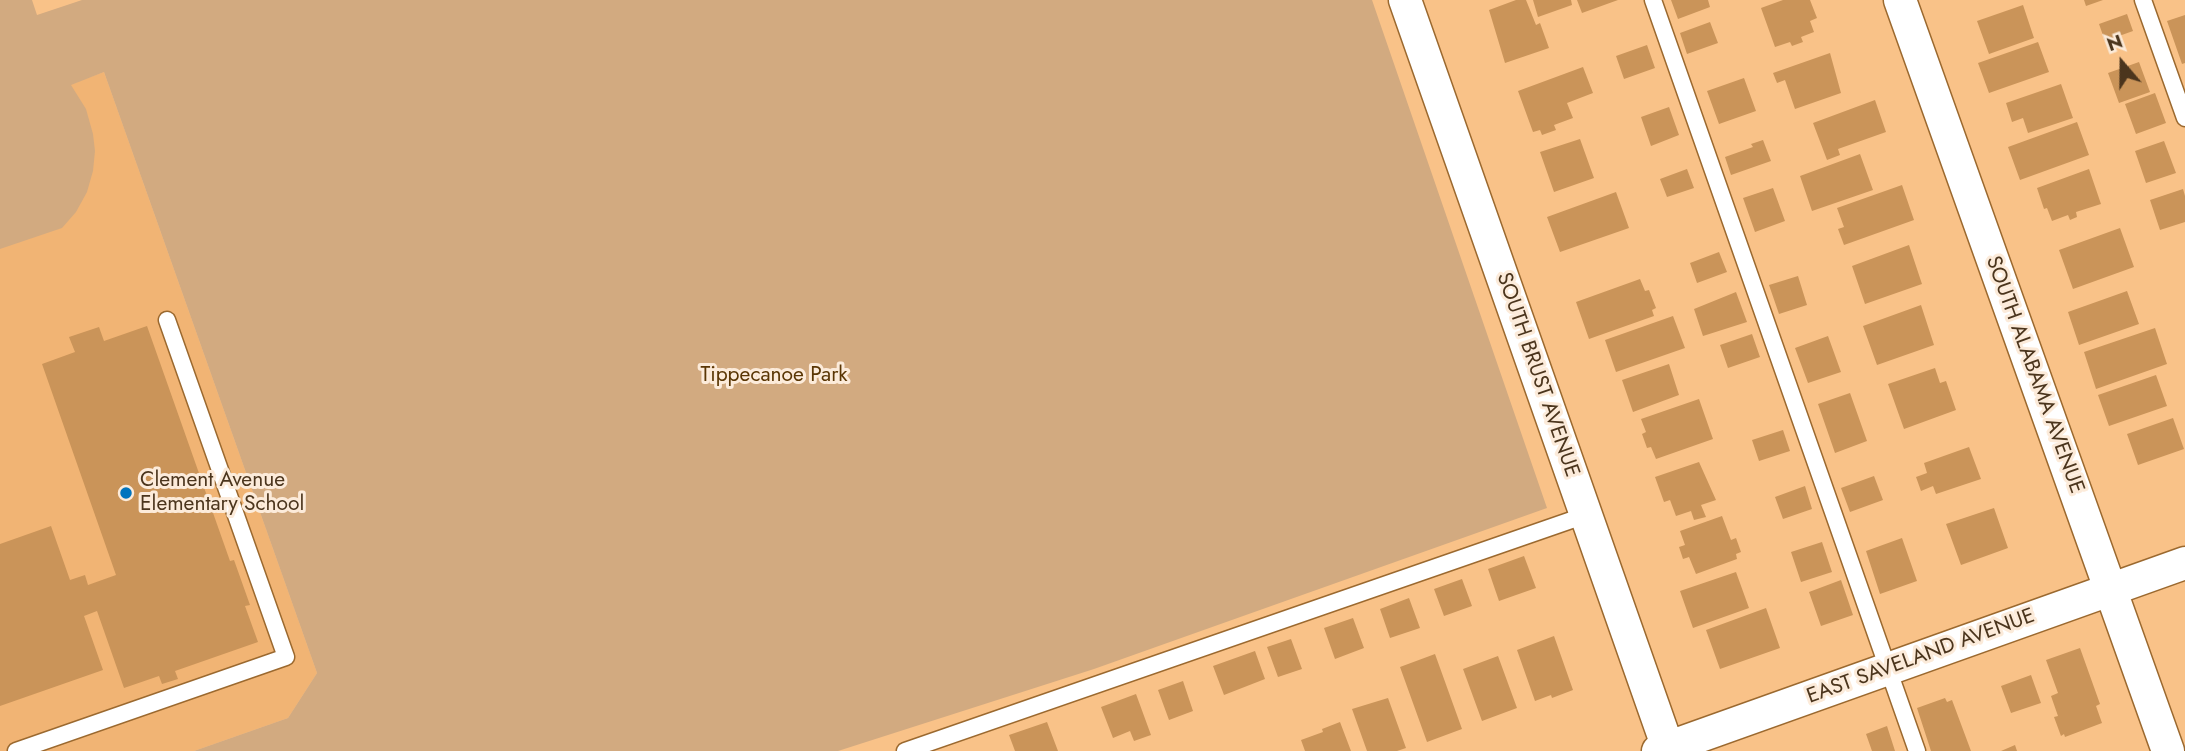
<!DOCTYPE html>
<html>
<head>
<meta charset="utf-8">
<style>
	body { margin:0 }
	#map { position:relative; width:2185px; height:751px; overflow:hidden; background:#f9c288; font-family:Jost,sans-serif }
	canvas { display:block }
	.north { position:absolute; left:2087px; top:28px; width:70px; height:70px; -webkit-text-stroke:5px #fcebda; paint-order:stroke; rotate:340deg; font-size:19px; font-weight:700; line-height:28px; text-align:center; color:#4b351d }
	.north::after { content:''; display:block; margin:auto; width:24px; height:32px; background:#4b351d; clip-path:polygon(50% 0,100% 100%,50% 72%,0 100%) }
</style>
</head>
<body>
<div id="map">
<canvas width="2185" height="751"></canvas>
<div class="north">N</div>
</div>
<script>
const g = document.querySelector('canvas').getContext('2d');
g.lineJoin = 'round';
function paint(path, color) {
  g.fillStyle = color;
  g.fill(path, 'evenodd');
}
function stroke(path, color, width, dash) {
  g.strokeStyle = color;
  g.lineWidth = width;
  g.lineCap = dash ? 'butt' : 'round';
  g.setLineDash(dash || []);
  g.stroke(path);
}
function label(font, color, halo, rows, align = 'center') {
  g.font = font + ' Jost,sans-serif';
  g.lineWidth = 6;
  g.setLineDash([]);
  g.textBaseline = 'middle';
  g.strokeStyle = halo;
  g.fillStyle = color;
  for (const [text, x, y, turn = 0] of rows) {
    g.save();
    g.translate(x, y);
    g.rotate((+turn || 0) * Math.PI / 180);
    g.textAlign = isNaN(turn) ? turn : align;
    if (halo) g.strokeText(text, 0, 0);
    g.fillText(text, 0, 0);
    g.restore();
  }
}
paint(new Path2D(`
	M104 72 317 673 288 718 194 751H0V110Z`), '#f1b474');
paint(new Path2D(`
	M0 0H32L37 15 82 0H1372L1547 508 1094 669 838 751H194L288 718 317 673 104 72 71 85 86 109 93 134 95 151 93 171 87 192 76 212 62 228 0 249Z`), '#d2aa80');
paint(new Path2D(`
	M1516 0H1526L1536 25 1540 23 1549 48 1505 63 1489 10Z
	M1533 0H1571L1572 5 1538 17Z
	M1577 0H1618L1582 13Z
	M1671 0H1708L1710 7 1678 19Z
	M1783 0H1810L1817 18 1810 21 1814 32 1801 37 1803 42 1792 46 1790 42 1775 47 1761 8Z
	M2084 0H2103L2086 6Z
	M2023 5 2034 38 1989 54 1977 21Z
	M2127 14 2133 31 2105 41 2099 24Z
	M2185 15V63L2182 64 2167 21Z
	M1710 22 1718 43 1687 54 1680 33Z
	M2038 42 2049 72 1989 93 1978 63Z
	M1647 45 1655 68 1624 79 1616 56Z
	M1830 53 1841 93 1795 109 1785 80 1777 83 1773 73Z
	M2139 62 2150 92 2119 103 2108 73Z
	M1583 67 1593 93 1567 103 1573 118 1554 125 1556 130 1542 135 1540 130 1533 132 1518 91Z
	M1744 78 1756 111 1719 124 1707 91Z
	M2061 84 2073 118 2028 133 2023 118 2012 122 2006 103Z
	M2155 93 2166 123 2136 134 2125 104Z
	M1875 100 1886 132 1838 149 1840 155 1827 160 1813 123Z
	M1669 107 1679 135 1651 146 1641 117Z
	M2077 122 2089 155 2020 180 2008 147Z
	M1580 139 1594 178 1554 192 1540 152Z
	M1763 140 1771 161 1731 175 1725 157 1753 147 1751 144Z
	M2164 141 2176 173 2146 183 2135 151Z
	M1860 154 1873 190 1812 211 1800 176Z
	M1687 169 1694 188 1667 197 1660 179Z
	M2089 169 2101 204 2076 212 2077 217 2070 220 2068 215 2052 221 2047 208 2044 209 2037 188Z
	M1902 185 1914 220 1844 245 1838 229 1844 227 1837 208Z
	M1773 188 1785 221 1755 232 1743 198Z
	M2183 189 2185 196V222L2160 230 2150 200Z
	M1616 192 1629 228 1560 252 1547 217Z
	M2120 228 2134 267 2073 289 2059 250Z
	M1909 245 1922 284 1865 304 1852 266Z
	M1719 252 1727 272 1697 283 1690 263Z
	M1798 276 1807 305 1779 314 1769 285Z
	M1640 279 1645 291 1649 290 1656 308 1652 310 1654 316 1589 339 1576 302Z
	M2127 291 2139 324 2079 345 2068 312Z
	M1736 292 1747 322 1703 336 1694 309Z
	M1921 305 1934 345 1877 365 1863 326Z
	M1673 316 1685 348 1616 372 1605 340Z
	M147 326 230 561 234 560 250 605 245 606 258 642 175 671 178 679 162 684 159 676 124 688 97 611 84 616 103 670 0 706V544L51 526 70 580 85 575 88 585 116 575 42 364 75 352 69 337 99 327 104 341Z
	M2155 328 2167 364 2096 389 2084 352Z
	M1752 334 1760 357 1728 368 1720 345Z
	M1828 336 1841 372 1808 383 1795 348Z
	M1669 364 1679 395 1633 412 1622 380Z
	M1935 368 1940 383 1946 381 1956 410 1904 429 1888 384Z
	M2156 375 2167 406 2109 426 2098 395Z
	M1850 393 1867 441 1835 453 1818 404Z
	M1699 399 1713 439 1656 459 1651 447 1647 448 1642 434 1646 432 1641 419Z
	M2173 418 2184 449 2138 465 2127 434Z
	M1783 430 1790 451 1759 461 1752 440Z
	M1969 447 1981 479 1936 494 1933 486 1921 491 1916 477 1927 473 1924 463Z
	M1699 462 1716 500 1701 505 1706 517 1694 520 1691 511 1676 516 1670 500 1664 502 1655 477Z
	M1874 476 1883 500 1850 512 1841 488Z
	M1805 486 1812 509 1783 519 1775 497Z
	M1994 508 2008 548 1961 565 1946 524Z
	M1722 516 1731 540 1736 538 1741 552 1736 554 1737 559 1696 574 1689 557 1683 559 1679 547 1685 545 1680 531Z
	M1902 538 1917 581 1880 594 1866 551Z
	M1822 542 1832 572 1801 582 1791 552Z
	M1524 556 1536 588 1499 601 1488 569Z
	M1736 572 1749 608 1693 628 1680 591Z
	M1462 579 1472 606 1444 616 1434 589Z
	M1841 580 1853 615 1821 626 1809 592Z
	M1409 598 1420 628 1390 638 1380 609Z
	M1766 608 1780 648 1720 669 1706 630Z
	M1353 618 1364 648 1335 659 1324 628Z
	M1554 636 1573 690 1552 698 1551 695 1535 701 1517 650Z
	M1291 639 1302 669 1278 677 1267 647Z
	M2080 648 2100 704 2096 706 2102 723 2065 737 2064 734 2061 736 2054 717 2058 716 2051 696 2058 693 2046 660Z
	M1255 651 1265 679 1224 695 1213 666Z
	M1435 654 1462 729 1427 742 1400 667Z
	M1498 656 1517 708 1482 721 1463 669Z
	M2031 675 2041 703 2011 713 2001 686Z
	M1183 681 1193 711 1169 720 1158 690Z
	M1136 694 1151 735 1134 741 1130 731 1113 738 1101 707Z
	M1388 698 1406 748 1397 751H1367L1352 709Z
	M1945 698 1947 702 1952 700 1971 751H1931L1917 708Z
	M1047 722 1058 751H1015L1009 735Z
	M1340 722 1351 751H1305L1301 740 1323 732 1322 729Z
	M1887 726 1895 751H1872L1866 734Z
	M2015 745 2017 751H2001Z`), '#ca9459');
const service = new Path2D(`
	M1653 0 1917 751
	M2143 0 2185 118
	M16 751 286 657 167 320
	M905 751 1586 515`);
const minor = new Path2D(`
	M1405 0 1669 751
	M1900 0 2168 751
	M1658 751 2185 563`);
stroke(service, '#9b692f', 19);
stroke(minor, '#9b692f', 35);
stroke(service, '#fff', 16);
stroke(minor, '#fff', 32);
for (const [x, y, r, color] of [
	[126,493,7,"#0074be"]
]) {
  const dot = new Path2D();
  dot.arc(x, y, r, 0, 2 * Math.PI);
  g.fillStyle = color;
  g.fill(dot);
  stroke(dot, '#fcebda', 2.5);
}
label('21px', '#4b351d', '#fcebda', [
	["SOUTH BRUST AVENUE",1537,375,71],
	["SOUTH ALABAMA AVENUE",2034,375,70],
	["EAST SAVELAND AVENUE",1921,657,-20]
]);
label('21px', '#5a3604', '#fcebda', [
	["Tippecanoe Park",774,376]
]);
label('21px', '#4b351d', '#fcebda', [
	["Clement Avenue",140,481],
	["Elementary School",140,505]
], 'left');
</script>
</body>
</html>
